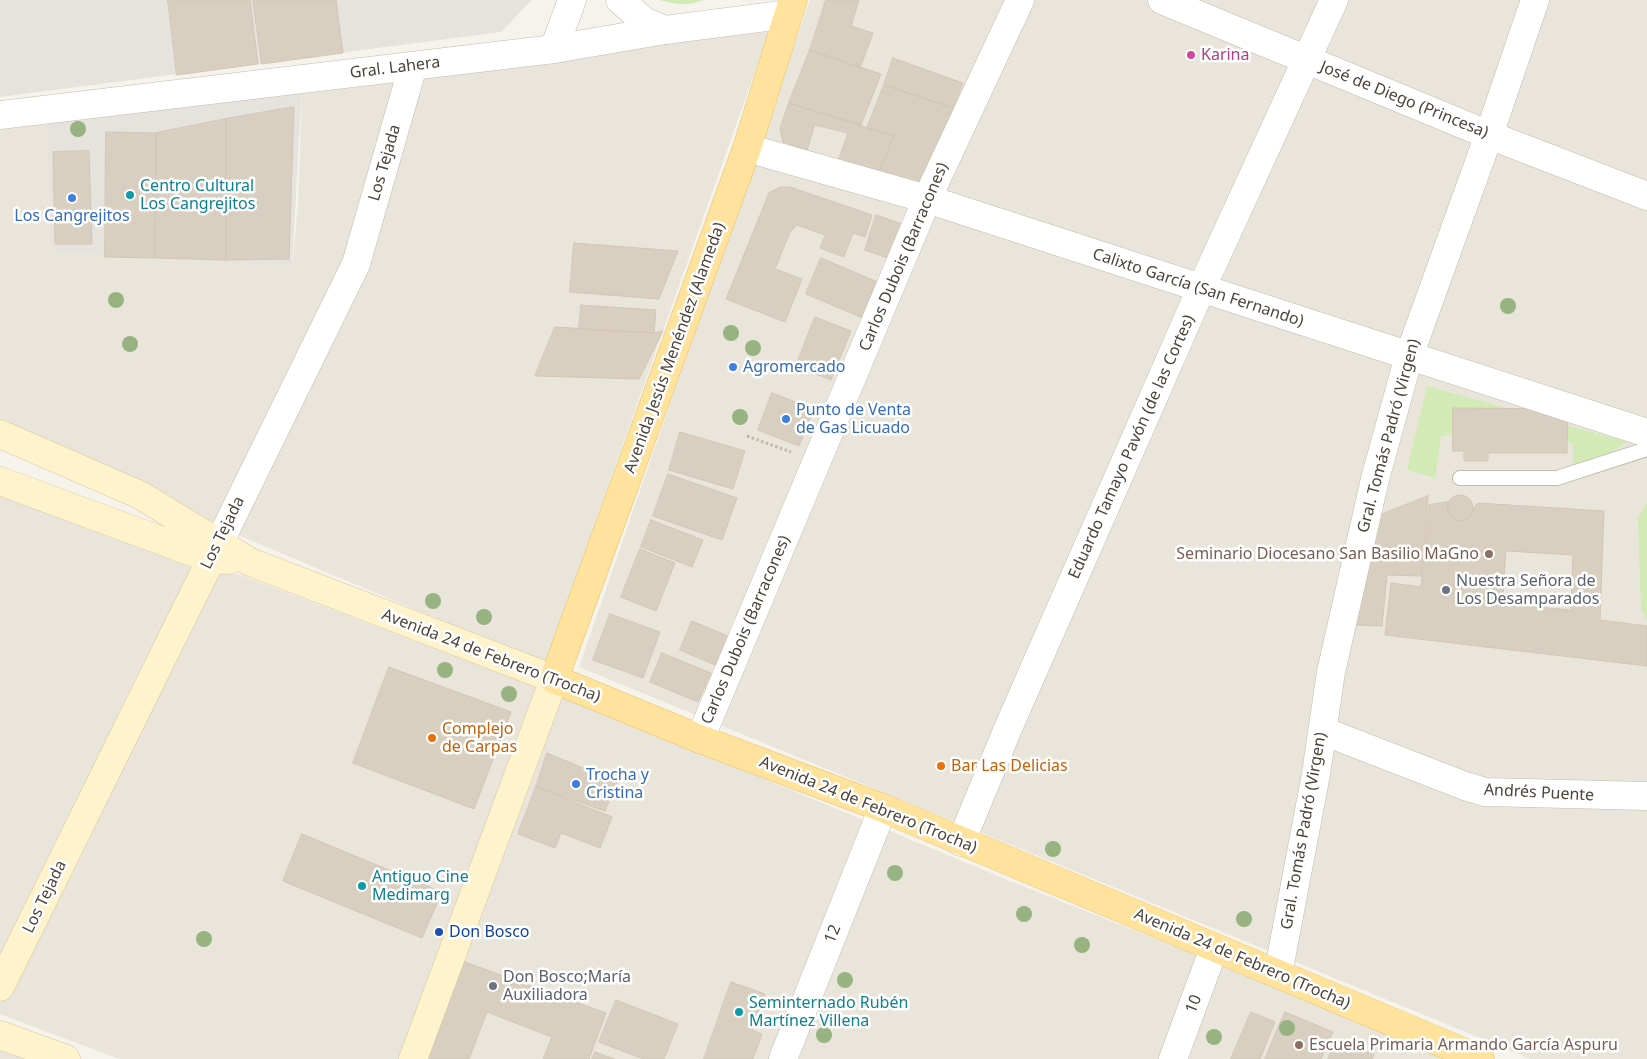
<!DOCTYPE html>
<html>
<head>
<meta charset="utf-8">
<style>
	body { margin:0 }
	canvas { display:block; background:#f6f3ec }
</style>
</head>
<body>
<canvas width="1647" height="1059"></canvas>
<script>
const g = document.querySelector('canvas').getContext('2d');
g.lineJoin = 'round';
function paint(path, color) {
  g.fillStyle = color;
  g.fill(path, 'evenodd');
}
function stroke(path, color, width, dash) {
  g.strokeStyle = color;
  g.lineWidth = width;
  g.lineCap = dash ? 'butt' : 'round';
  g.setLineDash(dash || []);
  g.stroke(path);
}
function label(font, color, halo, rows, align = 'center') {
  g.font = font + ' "Noto Sans",sans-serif';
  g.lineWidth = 5;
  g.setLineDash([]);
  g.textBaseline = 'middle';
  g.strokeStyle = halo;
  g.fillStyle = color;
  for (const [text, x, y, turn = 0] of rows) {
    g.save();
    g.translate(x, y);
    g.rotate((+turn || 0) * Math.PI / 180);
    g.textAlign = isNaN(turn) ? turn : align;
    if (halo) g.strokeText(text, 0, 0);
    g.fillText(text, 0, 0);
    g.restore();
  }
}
paint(new Path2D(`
	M810 0H1647V1059H1531L579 667Z
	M769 32 545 664 0 435V124L47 118 292 266 298 206 302 87 413 66Z
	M0 484 541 689 399 1059H119L0 1014Z
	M562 695 1010 881 1459 1059H426Z
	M0 1046 34 1059H0Z`), '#eae5da');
paint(new Path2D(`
	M0 0H532L501 32 0 97Z
	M302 87 292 266 51 251 47 118Z`), '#e6e2dd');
paint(new Path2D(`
	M660 0H704C688 6 676 5 660 0Z
	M1427 386 1627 442 1573 475V444L1527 425 1441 436 1435 478 1407 470Z
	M1647 502V619L1641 609 1638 519Z`), '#d2eab5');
const building = new Path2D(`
	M168 0H250L258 64 177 75Z
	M253 0H336L343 53 262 64Z
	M826 0H859L851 26 873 33 860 68 810 50Z
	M810 50 881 74 861 125 789 103Z
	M893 58 963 83 953 108 884 85Z
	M884 85 953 108 922 187 878 175 894 136 867 128Z
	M789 103 894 136 878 175 783 142 780 129Z
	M294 107 289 259 226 260V119Z
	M226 119V260L155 258 156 133Z
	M815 125 848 133 838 161 807 151Z
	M106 132 156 133 155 258 105 257Z
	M89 151 92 244H55L53 152Z
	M781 187H790L872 215 865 237 853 233 844 257 820 248 825 235 797 225 790 232 775 269 802 279 785 322 726 299 769 193Z
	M876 215 908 226 896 261 865 250Z
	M574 243 678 251 659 299 570 292Z
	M821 258 880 283 865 319 806 294Z
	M581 305 656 310 654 333 579 329Z
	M815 317 851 331 831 380 796 366Z
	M555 327 654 333 663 331 639 379 535 376Z
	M772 393 814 409 799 446 758 430Z
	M1453 408 1568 409 1567 453H1488V461H1464V451H1453Z
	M680 432 745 451 733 489 669 470Z
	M668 474 737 498 722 540 653 516Z
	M1447 508a13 13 0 1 1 26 0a13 13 0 1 1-26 0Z
	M1428 496 1421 576 1387 575 1382 626 1355 625 1380 515Z
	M1448 502V514L1458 521 1466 520 1470 516 1473 509 1478 503 1604 511 1600 620 1647 626V666L1385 635 1391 583 1421 587 1429 505ZM1506 551 1573 555 1571 610 1503 604Z
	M651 520 703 540 692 567 641 547Z
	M640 549 675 563 656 611 621 597Z
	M610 614 660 632 643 678 593 660Z
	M692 621 728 636 715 665 680 650Z
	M662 653 711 673 698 702 650 682Z
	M389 667 511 712 474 809 353 763Z
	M547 753 617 782 605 811 536 787Z
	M536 787 612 817 600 848 561 833 555 848 518 834Z
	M302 834 442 892 422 938 283 881Z
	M462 961 606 1013 589 1059H543L552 1037 487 1012 469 1059H426Z
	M731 982 765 994 752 1030 762 1034 753 1059H704Z
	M616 1000 678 1024 664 1059H643L599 1042Z
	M1251 1012 1275 1022 1260 1059H1231Z
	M1285 1012 1333 1032 1321 1059H1265Z
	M1336 1039 1374 1055 1372 1059H1328Z
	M595 1052 614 1059H592Z`);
paint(building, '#d8cfc1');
stroke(building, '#d3c7b4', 1);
const service = new Path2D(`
	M1460 478H1557L1647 449`);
const minor = new Path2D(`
	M620 0 644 21 665 30
	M1162 0 1489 135 1647 196
	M554 49 572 0
	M747 148 927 199 1647 433
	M219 543 356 264 413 66
	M1323 731 1465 786 1485 792 1647 796
	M961 842 1009 726 1201 289 1334 0
	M1278 974 1316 774 1331 672 1375 479 1409 356 1489 135 1535 0
	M783 1059 883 808
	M1173 1059 1214 948`);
const tertiary = new Path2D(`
	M0 115 554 49 665 30 789 14
	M700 739 927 199 1020 0`);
const secondary = new Path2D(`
	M0 434 140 495 250 562 554 679 413 1059
	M0 481 211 559 229 560
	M0 987 219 543
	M0 1035 66 1059`);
const primary = new Path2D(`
	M793 0 747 148 554 679 700 739 883 808 1480 1059`);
stroke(service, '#c2bbae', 16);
stroke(minor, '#c2bbae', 29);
stroke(tertiary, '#c2bbae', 29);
stroke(secondary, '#d6c79b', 29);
stroke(primary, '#e6c16a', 29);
stroke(new Path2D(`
	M747 436 791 452`), '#c4b79f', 3, [2.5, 2.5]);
stroke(service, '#fff', 14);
stroke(minor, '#fff', 28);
stroke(tertiary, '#fff', 28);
stroke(secondary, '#fff3cd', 28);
stroke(primary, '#ffe39c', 28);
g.fillStyle = '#97b381';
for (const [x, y] of [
	[78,129],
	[116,300],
	[1508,306],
	[731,333],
	[130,344],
	[753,348],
	[740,417],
	[433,601],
	[484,617],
	[445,670],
	[509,694],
	[1053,849],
	[895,873],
	[1024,914],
	[1244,919],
	[204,939],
	[1082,945],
	[845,980],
	[1287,1028],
	[824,1035],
	[1214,1037]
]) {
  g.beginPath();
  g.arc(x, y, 8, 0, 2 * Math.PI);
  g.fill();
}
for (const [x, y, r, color] of [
	[1191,55,5,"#d1479c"],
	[130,195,5,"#0f9aa8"],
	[72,198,5,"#3f7fe0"],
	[733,367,5,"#3f7fe0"],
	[786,419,5,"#3f7fe0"],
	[1489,554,5,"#8d6e63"],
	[1446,590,5,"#6b7280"],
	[432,738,5,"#e8710a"],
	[941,766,5,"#e8710a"],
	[576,784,5,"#3f7fe0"],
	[362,886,5,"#0f9aa8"],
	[439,932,5,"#1a4fb4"],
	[493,986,5,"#6b7280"],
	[739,1012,5,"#0f9aa8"],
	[1299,1045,5,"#8d6e63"]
]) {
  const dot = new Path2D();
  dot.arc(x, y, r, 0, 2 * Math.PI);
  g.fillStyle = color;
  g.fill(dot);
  stroke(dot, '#fff', 2);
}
label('16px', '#b23c85', '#fff', [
	["Karina",1201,55]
], 'left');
label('16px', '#4b4439', '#fff', [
	["Gral. Lahera",395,68,-7],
	["José de Diego (Princesa)",1404,100,22],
	["Los Tejada",385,163,-74],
	["Carlos Dubois (Barracones)",904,257,-67],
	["Calixto García (San Fernando)",1198,288,18],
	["Avenida Jesús Menéndez (Alameda)",675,348,-70],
	["Gral. Tomás Padró (Virgen)",1389,436,-75],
	["Eduardo Tamayo Pavón (de las Cortes)",1132,447,-66],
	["Los Tejada",223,533,-64],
	["Carlos Dubois (Barracones)",746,630,-67],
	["Avenida 24 de Febrero (Trocha)",491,656,21],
	["Andrés Puente",1539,793,3],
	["Avenida 24 de Febrero (Trocha)",868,805,22],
	["Gral. Tomás Padró (Virgen)",1304,831,-80],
	["Los Tejada",45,897,-64],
	["12",833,934,-68],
	["Avenida 24 de Febrero (Trocha)",1242,959,23],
	["10",1194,1004,-69]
]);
label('16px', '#0d838f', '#fff', [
	["Centro Cultural",140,186],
	["Los Cangrejitos",140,204],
	["Antiguo Cine",372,877],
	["Medimarg",372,895],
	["Seminternado Rubén",749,1003],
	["Martínez Villena",749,1021]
], 'left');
label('16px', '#366cbe', '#fff', [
	["Los Cangrejitos",72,216,"center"],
	["Agromercado",743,367],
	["Punto de Venta",796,410],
	["de Gas Licuado",796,428],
	["Trocha y",586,775],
	["Cristina",586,793]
], 'left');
label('16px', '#785e54', '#fff', [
	["Seminario Diocesano San Basilio MaGno",1479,554],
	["Escuela Primaria Armando García Aspuru",1309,1045,"left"]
], 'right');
label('16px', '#5b616d', '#fff', [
	["Nuestra Señora de",1456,581],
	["Los Desamparados",1456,599],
	["Don Bosco;María",503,977],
	["Auxiliadora",503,995]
], 'left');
label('16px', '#c56008', '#fff', [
	["Complejo",442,729],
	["de Carpas",442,747],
	["Bar Las Delicias",951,766]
], 'left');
label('16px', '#164399', '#fff', [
	["Don Bosco",449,932]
], 'left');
</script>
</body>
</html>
